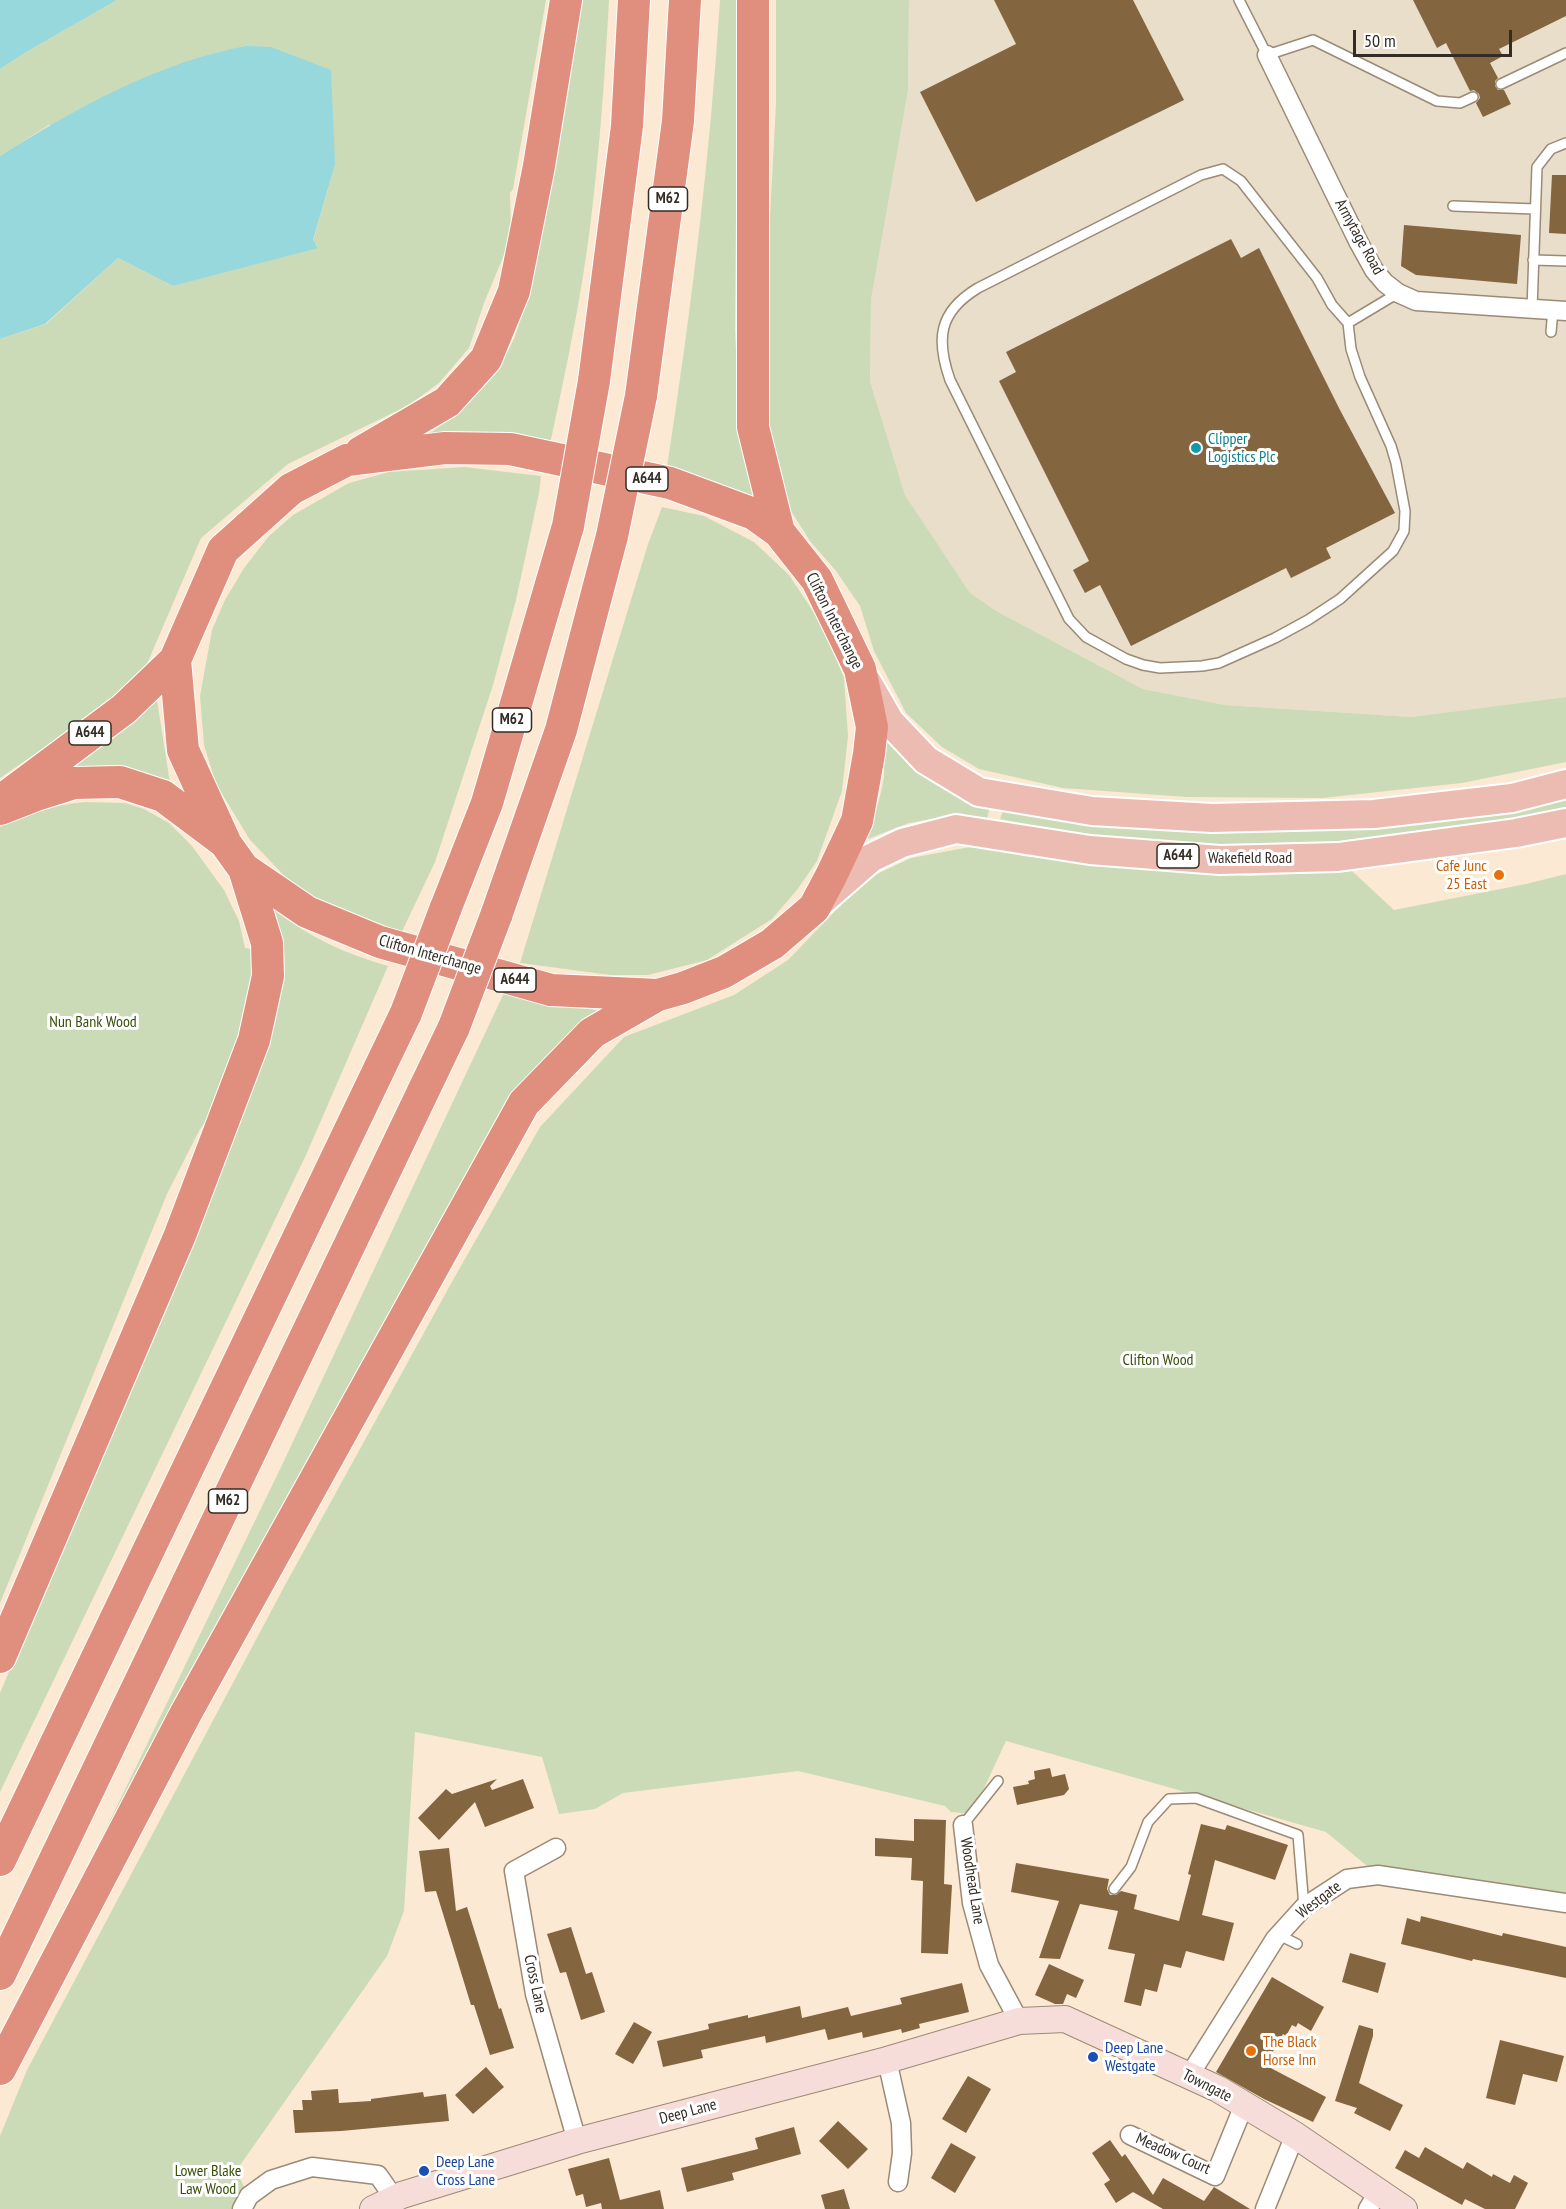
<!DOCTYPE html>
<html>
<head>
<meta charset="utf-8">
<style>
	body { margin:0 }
	#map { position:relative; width:1566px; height:2209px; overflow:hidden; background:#fce9d3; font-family:"PT Sans Narrow",sans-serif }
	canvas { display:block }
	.scale { position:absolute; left:1353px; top:30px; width:159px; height:27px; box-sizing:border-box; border:3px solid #332c24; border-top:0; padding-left:8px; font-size:18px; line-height:21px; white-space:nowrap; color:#332c24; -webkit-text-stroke:4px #fff; paint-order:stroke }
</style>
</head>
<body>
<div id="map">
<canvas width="1566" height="2209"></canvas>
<div class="scale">50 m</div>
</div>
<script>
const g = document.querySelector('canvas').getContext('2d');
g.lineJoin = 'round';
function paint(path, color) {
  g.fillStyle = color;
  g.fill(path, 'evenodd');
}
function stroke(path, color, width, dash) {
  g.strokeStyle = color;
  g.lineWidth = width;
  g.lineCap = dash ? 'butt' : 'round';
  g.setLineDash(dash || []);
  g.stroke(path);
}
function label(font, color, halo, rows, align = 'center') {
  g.font = font + ' "PT Sans Narrow",sans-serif';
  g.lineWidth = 6;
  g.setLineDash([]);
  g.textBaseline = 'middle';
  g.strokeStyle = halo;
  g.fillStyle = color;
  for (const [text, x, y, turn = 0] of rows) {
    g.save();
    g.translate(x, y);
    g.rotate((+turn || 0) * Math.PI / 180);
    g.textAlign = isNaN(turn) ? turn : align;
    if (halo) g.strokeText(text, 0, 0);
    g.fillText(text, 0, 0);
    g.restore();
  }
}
paint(new Path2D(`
	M909 0H1566V697L1411 717 1225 705 1143 689 998 612 970 593 905 495 870 381 871 300 908 91Z`), '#e8deca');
paint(new Path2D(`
	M117 0H546L513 189 510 193 511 238 484 303 469 348 439 383 409 405 288 464 201 538 147 664 111 702 0 778V339L46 324 118 258 173 286 318 247 313 241 335 165 49 125 0 156V69L28 51Z
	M582 0H609C605 73 600 146 591 219 582 295 566 370 550 444L491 435 429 434C463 410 492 384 511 345 518 332 521 315 526 301Z
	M720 0H738L735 330 738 391 761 505C730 489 700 477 667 467 691 312 710 157 720 0Z
	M776 0H909L908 91 871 300 870 381 905 495 970 593 998 612 1143 689 1225 705 1411 717 1566 697V762L1462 783 1322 798 1187 797 1063 788 979 769 942 747 906 713 874 651 860 606 836 571 810 541 786 503 771 453 763 395 766 290 776 104Z
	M464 467 541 476 539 493 516 600 493 685 435 862 399 938 301 893 250 840 216 784 204 745 200 696 212 630 225 600 244 568 269 536 293 515 349 483 389 472Z
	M662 507 704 516 754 542 789 575 821 623 844 678 848 736 842 791 817 861 797 890 772 919 707 960 648 975H610L520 963 648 544Z
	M157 700 170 783 118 766H70L127 726Z
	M887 739 990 807 987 818 950 816 909 823 865 840C873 820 881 798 884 776 885 764 882 750 887 739Z
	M1566 794V811C1381 849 1186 859 1000 819L1004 808 1203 831 1294 832 1396 826Z
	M85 802 125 803 144 809 169 823 192 846 224 890 239 921 245 948 251 949 253 976 244 1036 216 1108 200 1129 167 1194 0 1603V827C27 812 55 805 85 802Z
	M975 846 1023 856 1249 876 1352 871 1394 910 1526 884 1566 874V1903L1378 1875 1326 1832 1006 1741 972 1814 951 1812 945 1806 798 1771 623 1793 595 1809 559 1814 542 1757 415 1732 404 1911 387 1956 236 2171 249 2196 242 2209H0V2136L27 2070 284 1587 453 1280 540 1127 624 1037 734 995 788 960 866 879 911 858Z
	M274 910C309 937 346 954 388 966L306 1155 0 1792V1693L258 1075 272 1033 279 994Z
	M504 993 600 1011 584 1026 60 1924 282 1465Z`), '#cbdbb8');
paint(new Path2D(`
	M0 0H117L28 51 0 69Z
	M246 46 271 47 331 70 335 165 313 240 318 248 173 286 118 258 45 324 0 339V156C76 108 157 63 246 46Z`), '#96d8dc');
paint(new Path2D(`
	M994 0H1133L1184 100 976 202 920 92 1016 44Z
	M1413 0H1566V16L1499 49 1503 56 1490 63 1498 78 1495 81V86L1498 90H1504L1511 104 1483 117 1476 103 1480 98 1479 94 1474 90 1470 91 1446 43 1437 48Z
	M1552 175H1566V234L1549 233Z
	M1404 225 1521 235 1517 284 1416 275 1401 266Z
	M1231 239 1241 258 1259 248 1340 410 1395 513 1326 548 1331 558 1291 578 1286 568 1131 646 1100 585 1085 593 1073 570 1089 561 999 381 1016 372 1006 352Z
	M1050 1768 1052 1777 1065 1774 1069 1789 1064 1795 1017 1805 1013 1787 1029 1784 1028 1781 1035 1779 1034 1771Z
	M497 1779 490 1786 492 1790 523 1779 534 1808 485 1827 475 1802 439 1840 418 1818 446 1789 452 1794Z
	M914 1819 946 1820 944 1884 952 1885 948 1954 921 1953 923 1881 911 1880 912 1858 875 1856V1838L914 1841Z
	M1201 1824 1225 1830 1227 1825 1288 1845 1275 1880 1215 1860 1202 1915 1234 1923 1224 1961 1186 1951 1181 1968 1164 1964 1157 1992 1145 1989 1141 2006 1124 2002 1135 1954 1108 1949 1118 1911 1080 1904 1060 1959 1039 1958 1059 1901 1011 1892 1016 1863 1109 1879 1107 1889 1110 1895H1116L1121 1891 1137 1895 1134 1909 1179 1921 1191 1875 1188 1874Z
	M449 1848 456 1911 467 1907 499 2009 501 2008 514 2048 490 2055 474 2005H471L436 1891 425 1892 419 1851Z
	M1421 1916 1502 1936 1503 1933 1566 1947V1978L1473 1959 1472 1961 1401 1944 1407 1918 1420 1922Z
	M571 1927 586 1974 592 1972 605 2012 581 2020 566 1972 560 1973 547 1934Z
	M1350 1953 1386 1963 1378 1993 1342 1982Z
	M1049 1964 1084 1980 1076 1998 1067 1994 1063 2004H1055L1035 1995Z
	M1272 1977 1324 2007 1311 2031 1298 2023 1296 2027 1292 2025 1286 2036 1283 2034 1265 2065 1326 2097 1313 2122 1264 2099 1216 2072Z
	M962 1983 969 2012 919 2024 920 2028 902 2033 901 2029 863 2038 862 2032 828 2040 825 2029 766 2043 765 2036 701 2050 703 2058 663 2067 657 2041 709 2029 708 2024 748 2015V2018L800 2006 802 2018 848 2007 851 2016 902 2004 900 1998Z
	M634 2022 652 2032 633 2064 615 2054Z
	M1359 2025 1373 2029V2036L1359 2083 1403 2105 1390 2131 1354 2113 1357 2108 1335 2101Z
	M1500 2040 1564 2056 1557 2082 1523 2074 1515 2105 1486 2098Z
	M486 2067 504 2087 473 2114 455 2095Z
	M968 2076 991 2089 966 2133 942 2119Z
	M338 2089 339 2103 371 2101V2099L423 2092 424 2097 446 2094 449 2121 341 2131 295 2133 293 2110H303L302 2100H312L311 2091Z
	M838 2121 868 2149 848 2169 819 2141Z
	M794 2127 801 2154 732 2173 734 2180 687 2192 681 2168 758 2149 755 2138Z
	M1110 2140 1122 2157 1125 2154 1153 2195 1163 2178 1204 2201 1214 2187 1250 2209H1163L1133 2192 1116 2203 1104 2184 1110 2180 1092 2153Z
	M951 2143 976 2157 955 2193 931 2178Z
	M1425 2147 1463 2169 1467 2162 1492 2177 1493 2174 1510 2183 1514 2175 1528 2183 1515 2209H1485L1465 2199 1462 2205 1395 2168 1405 2150 1419 2158Z
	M609 2158 620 2200 660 2190 664 2209H602L601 2203 586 2207 583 2194 576 2196 568 2169Z
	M844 2189 850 2209H825L821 2195Z`), '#83653f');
const lane = new Path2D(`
	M1239 0 1267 55 1313 40 1437 101 1460 103 1473 97
	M1501 84 1566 53
	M1223 169 1241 181 1317 278 1332 305 1348 323 1351 349 1360 377 1391 446 1396 463 1405 511 1404 531 1393 551 1340 599 1308 620 1275 638 1219 663 1202 666 1160 668 1143 665 1126 659 1086 637 1069 619 950 380C936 340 938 312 978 288L1201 175Z
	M1453 206 1535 209
	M1533 260 1566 261
	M1532 309 1537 167 1551 149 1566 143
	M1348 323 1398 293
	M1551 332 1553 310
	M963 1825 998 1781
	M1114 1889 1131 1867 1148 1822 1169 1799 1196 1798 1298 1835 1304 1907
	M1279 1935 1297 1944`);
const street = new Path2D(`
	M1267 55 1359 243 1374 270 1385 283 1398 293 1416 301 1566 311
	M963 1825 972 1903 989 1965 1019 2021
	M556 1848 514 1871 535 1994 577 2141
	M887 2060 901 2123 902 2153 898 2182
	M1189 2076 1275 1939 1304 1907 1347 1879 1378 1875 1566 1903
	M1130 2135 1215 2176 1244 2105
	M242 2209 249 2196 271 2180 312 2167 378 2175 394 2198
	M1265 2209 1295 2135
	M1368 2209 1378 2192`);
const secondary = new Path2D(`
	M373 2209 402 2195 577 2141 887 2060 1019 2021 1065 2019 1218 2089 1295 2135 1404 2209`);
const primary = new Path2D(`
	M867 682 890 722 926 760 979 792 1092 811 1212 818 1374 814 1512 798 1566 784
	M818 904 871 858 902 843 956 829 1090 850 1220 860 1338 857 1516 833 1566 823`);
const highway = new Path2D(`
	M753 0V427L779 532
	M594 381 627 126 634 0
	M641 396 678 121 685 0
	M445 448 510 449 670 483 754 514 779 532 817 580 860 669 872 727 869 754 857 821 831 876 814 908 772 944 724 972 683 988 658 995 551 990 380 942 307 912 244 869 226 844 183 750 175 660 223 550 291 489 347 460Z
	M361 452 447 402 486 359 514 291 539 166 566 0
	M6 797 124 709 175 660
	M0 809 36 795 74 783 120 782 163 796 223 841
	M445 910 487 803 568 526
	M496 916 561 730 612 536
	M0 1657 180 1235 254 1040 268 976 267 943 244 869
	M0 1860 406 1013
	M0 1974 454 1027
	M0 2069 186 1713 524 1103 592 1033 658 995`);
stroke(lane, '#9b8a76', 12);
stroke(street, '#9b8a76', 21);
stroke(secondary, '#9b8a76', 28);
stroke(primary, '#fff', 32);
stroke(highway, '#fff', 34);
stroke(lane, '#fff', 9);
stroke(street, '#fff', 18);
stroke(secondary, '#f6ddd9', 26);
stroke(primary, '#ecbcb2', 28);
stroke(highway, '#e08f7f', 32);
const highwayBridge = new Path2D(`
	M568 526 594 381
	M612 536 641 396
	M406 1013 445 910
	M454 1027 496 916`);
stroke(highwayBridge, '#fff', 34, []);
stroke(highwayBridge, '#e08f7f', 32);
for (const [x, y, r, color] of [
	[1196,448,6,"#0f9aa8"],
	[1499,875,6,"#e8710a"],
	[1251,2051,6,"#e8710a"],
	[1093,2057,6,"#1a4fb4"],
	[424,2171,6,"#1a4fb4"]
]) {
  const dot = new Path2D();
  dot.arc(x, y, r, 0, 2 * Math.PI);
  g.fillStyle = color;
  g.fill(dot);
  stroke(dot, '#fff', 2);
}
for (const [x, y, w] of [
	[668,199,39],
	[647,479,42],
	[512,720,39],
	[90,733,42],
	[1178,856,42],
	[515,980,42],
	[228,1501,39]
]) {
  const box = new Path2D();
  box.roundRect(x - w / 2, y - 12, w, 24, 4.5);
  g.fillStyle = '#fff';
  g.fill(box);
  stroke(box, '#332c24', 1.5);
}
label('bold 15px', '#332c24', null, [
	["M62",668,199],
	["A644",647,479],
	["M62",512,720],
	["A644",90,733],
	["A644",1178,856],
	["A644",515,980],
	["M62",228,1501]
]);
label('16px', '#332c24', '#fff', [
	["Armytage Road",1359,237,61],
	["Clifton Interchange",834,621,63],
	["Wakefield Road",1250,858],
	["Clifton Interchange",430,955,16],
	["Woodhead Lane",972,1881,81],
	["Westgate",1319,1900,-37],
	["Cross Lane",535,1984,78],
	["Towngate",1207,2086,27],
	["Deep Lane",688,2112,-15],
	["Meadow Court",1173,2154,24]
]);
label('16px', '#0d838f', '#fff', [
	["Clipper",1208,439],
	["Logistics Plc",1208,457]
], 'left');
label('16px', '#c56008', '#fff', [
	["Cafe Junc",1487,866],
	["25 East",1487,884],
	["The Black",1263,2042,"left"],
	["Horse Inn",1263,2060,"left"]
], 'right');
label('16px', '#374f09', '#fff', [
	["Nun Bank Wood",93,1022],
	["Clifton Wood",1158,1360],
	["Lower Blake",208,2171],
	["Law Wood",208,2189]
]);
label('16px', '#164399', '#fff', [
	["Deep Lane",1105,2048],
	["Westgate",1105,2066],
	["Deep Lane",436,2162],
	["Cross Lane",436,2180]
], 'left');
</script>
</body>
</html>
